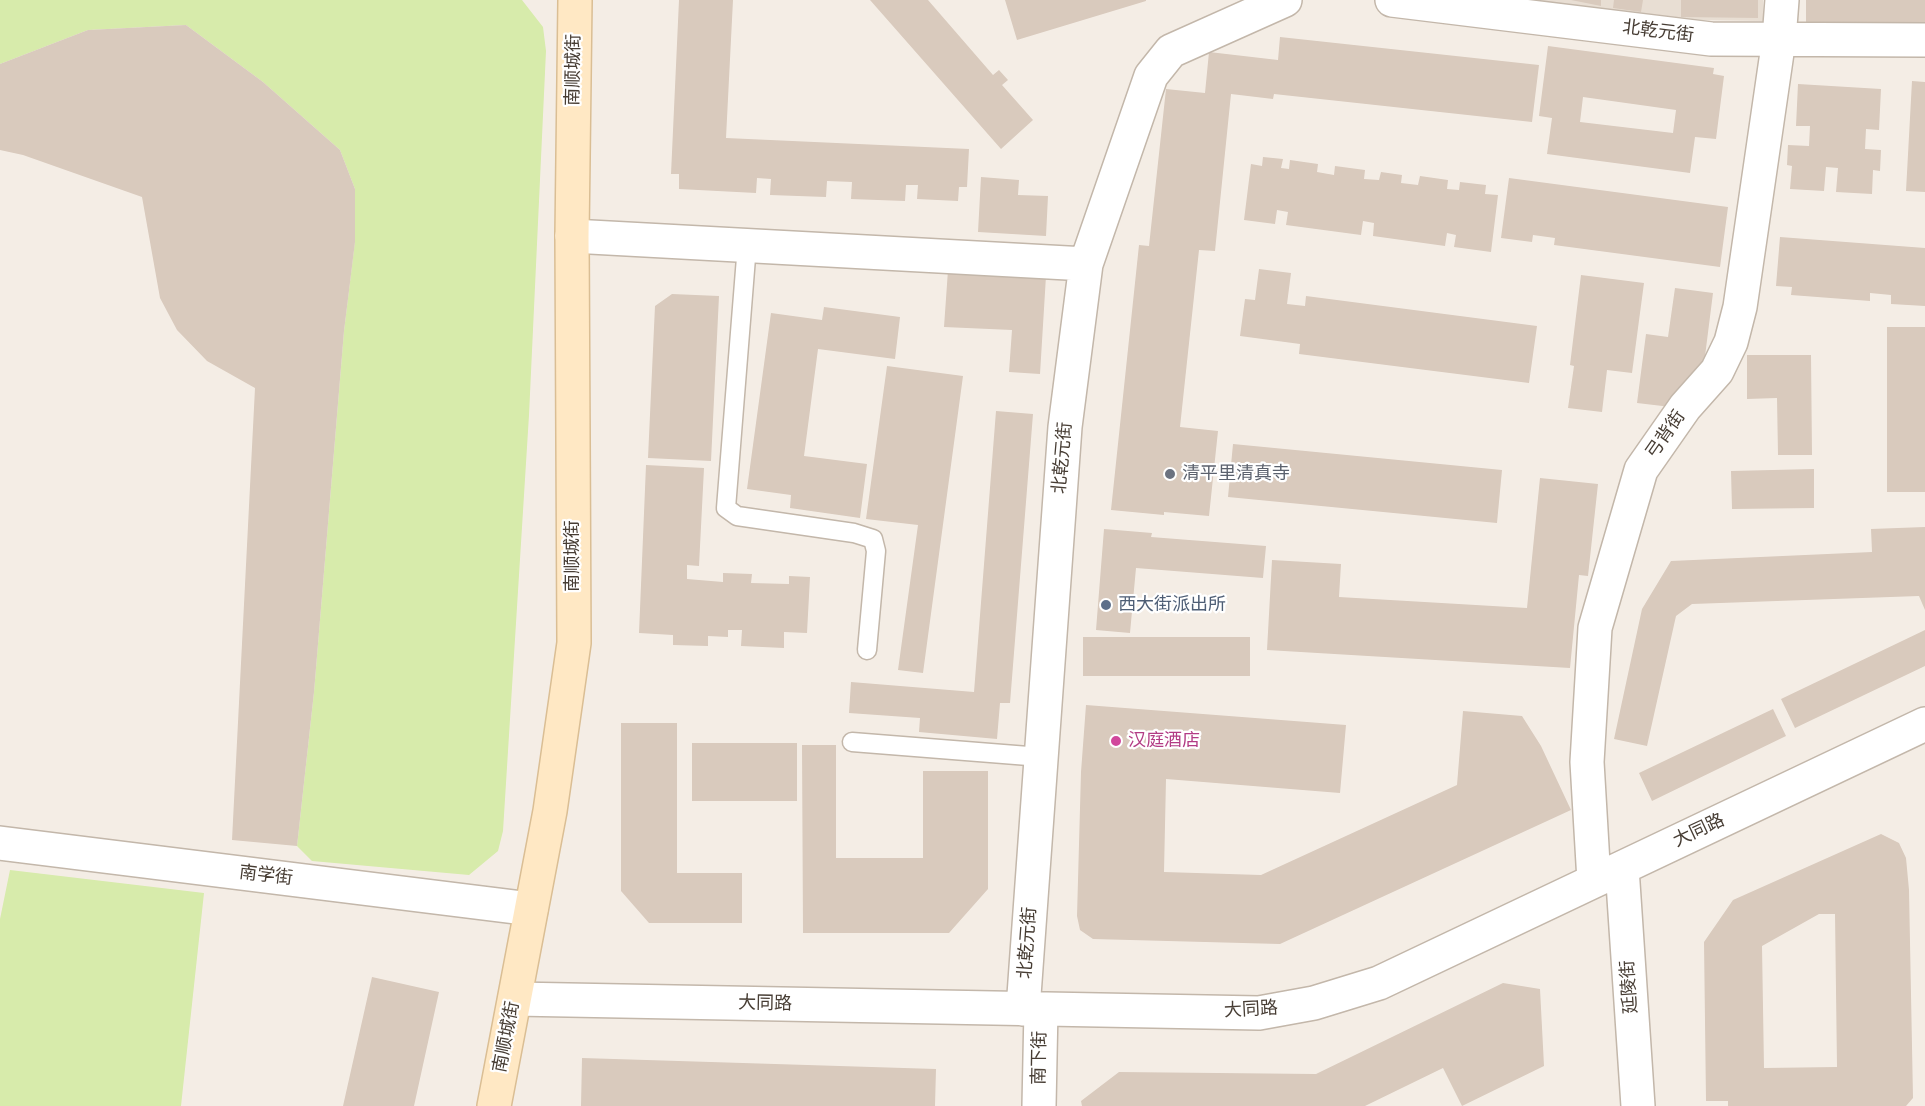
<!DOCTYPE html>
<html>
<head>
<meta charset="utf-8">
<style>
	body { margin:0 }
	canvas { display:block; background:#f4ede5 }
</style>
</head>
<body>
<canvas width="1925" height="1106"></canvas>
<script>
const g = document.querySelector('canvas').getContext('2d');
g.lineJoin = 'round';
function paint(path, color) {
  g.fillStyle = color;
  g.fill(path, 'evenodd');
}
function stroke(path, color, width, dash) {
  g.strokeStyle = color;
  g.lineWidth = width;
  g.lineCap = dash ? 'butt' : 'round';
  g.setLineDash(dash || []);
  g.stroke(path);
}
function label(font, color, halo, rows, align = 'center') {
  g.font = font + ' Signika,"Noto Sans SC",sans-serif';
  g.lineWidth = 4.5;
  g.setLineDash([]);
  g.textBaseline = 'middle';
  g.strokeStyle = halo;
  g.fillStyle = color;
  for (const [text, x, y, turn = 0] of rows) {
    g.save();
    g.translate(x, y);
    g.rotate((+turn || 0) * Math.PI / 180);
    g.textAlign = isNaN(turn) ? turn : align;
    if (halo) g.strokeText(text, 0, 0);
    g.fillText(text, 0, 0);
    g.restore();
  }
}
paint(new Path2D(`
	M1494 0H1763V21L1649 19Z`), '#e8ded3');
paint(new Path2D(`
	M0 0H522L543 27 546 51 529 415 503 831 498 851 469 875 312 861 297 846 314 692 344 331 355 241V189L340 150 263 82 186 25 88 30 0 64Z
	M10 870 204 893 181 1106H0V919Z`), '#d7ebab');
paint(new Path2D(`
	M679 0H733L726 138 969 149 967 187H959L958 201 917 199 918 185H906L905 201 851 199 852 182 827 181 826 197 770 195 771 179 757 178 756 193 679 189V174H671Z
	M870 0H928L993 75 999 70 1008 80 1002 85 1033 120 1001 149Z
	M1005 0H1146V1L1017 40Z
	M1571 0H1601V6Z
	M1614 0H1643L1641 12 1613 8Z
	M1681 0H1758V18L1681 17Z
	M1806 0H1925V25L1806 22Z
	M186 25 263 82 340 150 355 189V242L344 331 314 692 297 846 232 840 255 388 207 361 177 330 160 298 142 197 23 155 0 150V64L88 30Z
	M1280 37 1539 65 1532 122 1274 94 1273 99 1231 94 1215 251 1199 250 1180 427 1218 431 1209 516 1164 512V515L1111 510 1139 245 1149 246 1166 89 1205 93 1209 52 1278 60Z
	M1548 46 1714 68 1713 74 1724 76 1716 139 1695 137 1690 173 1547 154 1552 118 1539 116ZM1583 97 1676 110 1673 133 1580 122Z
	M1912 81 1925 82V192L1906 191Z
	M1798 84 1881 89 1879 130 1866 129 1865 149 1881 150 1880 171 1873 170 1872 194 1836 192 1838 168 1826 167 1824 191 1790 189 1792 166 1787 165 1788 145 1809 146 1810 126H1796Z
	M1263 157 1283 159 1281 168 1289 169 1290 160 1318 164 1317 172 1334 175 1335 166 1365 170 1364 179 1379 180 1381 172 1402 175 1401 183 1418 185 1420 176 1448 180 1447 189 1459 190 1460 182 1486 185 1485 194 1498 195 1491 252 1454 247 1456 235 1447 233 1445 246 1373 236 1374 223 1363 221 1361 235 1286 225 1288 212 1277 210 1275 224 1244 220 1251 164 1262 166Z
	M981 177 1019 180 1018 195 1048 196 1046 236 978 232Z
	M1509 178 1728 207 1720 267 1554 245 1555 238 1533 235 1532 242 1501 238Z
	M1780 237 1925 248V306L1891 304V295L1870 293V301L1791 295 1792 287 1776 286Z
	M1259 269 1291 273 1287 304 1305 306 1306 296 1537 326 1529 383 1299 354 1300 344 1240 336 1245 299 1255 300Z
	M948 270 1046 276 1040 374 1009 372 1012 330 944 327Z
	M1581 275 1644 283 1632 373 1607 370 1602 412 1568 408 1574 366 1570 365Z
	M1675 288 1713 293 1703 372 1671 407 1637 403 1646 334 1668 337Z
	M672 294 719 296 711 461 648 458 655 306Z
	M824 307 900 317 895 359 818 349 804 456 867 464 860 518 790 508 791 495 747 489 771 313 822 320Z
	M1887 327H1925V492H1887Z
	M1747 355H1811L1812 455H1778L1777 398 1747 399Z
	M887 366 963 376 923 673 898 670 918 525 866 519Z
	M996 411 1033 414 1010 703H1000L997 739 919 732 920 718 849 713 851 682 974 692Z
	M1233 444 1502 470 1497 523 1228 497Z
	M646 465 704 468 699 566 687 565V579L723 582V573L752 574 751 583 789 584V576L810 577 807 633 784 632V648L741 646 742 630H728V637L708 636V646L673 645V635L639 633Z
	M1814 469V508L1732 509 1731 471Z
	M1540 478 1598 484 1588 576 1579 575 1570 668 1267 650 1272 560 1341 564 1339 597 1527 608Z
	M1925 527V610L1919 596 1692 604 1676 616 1647 746 1614 739 1642 609 1671 561 1872 552 1871 529Z
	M1104 529 1152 533 1151 537 1266 546 1263 578 1136 568 1130 633 1096 630Z
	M1925 630V666L1795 728 1781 699Z
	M1083 637H1250V676H1083Z
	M1086 705 1346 725 1340 793 1166 779 1164 872 1261 875 1457 785 1463 711 1522 716 1541 746 1571 810 1280 944 1093 939 1080 930 1077 916 1081 772Z
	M1773 709 1786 736 1652 801 1639 773Z
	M621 723H677V873H742V923H649L621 891Z
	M692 743H797V801H692Z
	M802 745H836V858H923V771H988V889L949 933H803Z
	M1881 834 1899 843 1906 858 1909 890 1913 1098 1906 1106H1728V1101H1706L1704 942 1733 900ZM1819 914H1835L1837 1067 1764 1068 1762 946Z
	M372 977 439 992 414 1106H343Z
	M1503 983 1540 989 1544 1066 1462 1106 1443 1068 1365 1106H1082L1081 1101 1119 1072 1316 1074Z
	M582 1058 936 1069 935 1106H581Z`), '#d9cabd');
const lane = new Path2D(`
	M747 245 726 508 737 516 854 533 873 539 876 551 867 650
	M852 742 1041 757`);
const street = new Path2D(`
	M1392 0 1711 39 1925 40
	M572 236 1086 264
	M0 843 531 909
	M1622 868 1638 1106
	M1594 881 1587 762 1595 628 1641 470 1685 407 1717 371 1731 342 1740 307 1779 39 1782 0
	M515 999 1259 1013 1314 1003 1379 983 1925 724
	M1023 1009 1065 427 1086 264 1151 76 1171 51 1285 0
	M1039 1106 1041 1009`);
const secondary = new Path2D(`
	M494 1106 550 811 574 643 572 236 575 0`);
stroke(lane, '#c3b7aa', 21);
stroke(street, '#c3b7aa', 36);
stroke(secondary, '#dabe94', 36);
stroke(lane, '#fff', 18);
stroke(street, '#fff', 33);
stroke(secondary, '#ffe8c4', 33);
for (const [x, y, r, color] of [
	[1170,474,6,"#6b7280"],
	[1106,605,6,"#5c6f8a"],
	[1116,741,6,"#d1479c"]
]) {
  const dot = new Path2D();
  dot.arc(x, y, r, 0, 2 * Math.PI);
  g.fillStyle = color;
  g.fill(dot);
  stroke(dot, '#fff', 2);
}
label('18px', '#473d34', '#fff', [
	["北乾元街",1658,32,7],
	["南顺城街",574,70,-89],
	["弓背街",1666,435,-55],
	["北乾元街",1063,458,-85],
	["南顺城街",573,556,-90],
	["大同路",1699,831,-25],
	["南学街",266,876,7],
	["北乾元街",1028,943,-86],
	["延陵街",1630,987,-94],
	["大同路",765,1004,1],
	["大同路",1251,1010,-3],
	["南顺城街",507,1037,-79],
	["南下街",1040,1058,-89]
]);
label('18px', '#5b616d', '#fff', [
	["清平里清真寺",1182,474]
], 'left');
label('18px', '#4e5e75', '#fff', [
	["西大街派出所",1118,605]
], 'left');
label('18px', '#b23c85', '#fff', [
	["汉庭酒店",1128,741]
], 'left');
</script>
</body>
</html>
